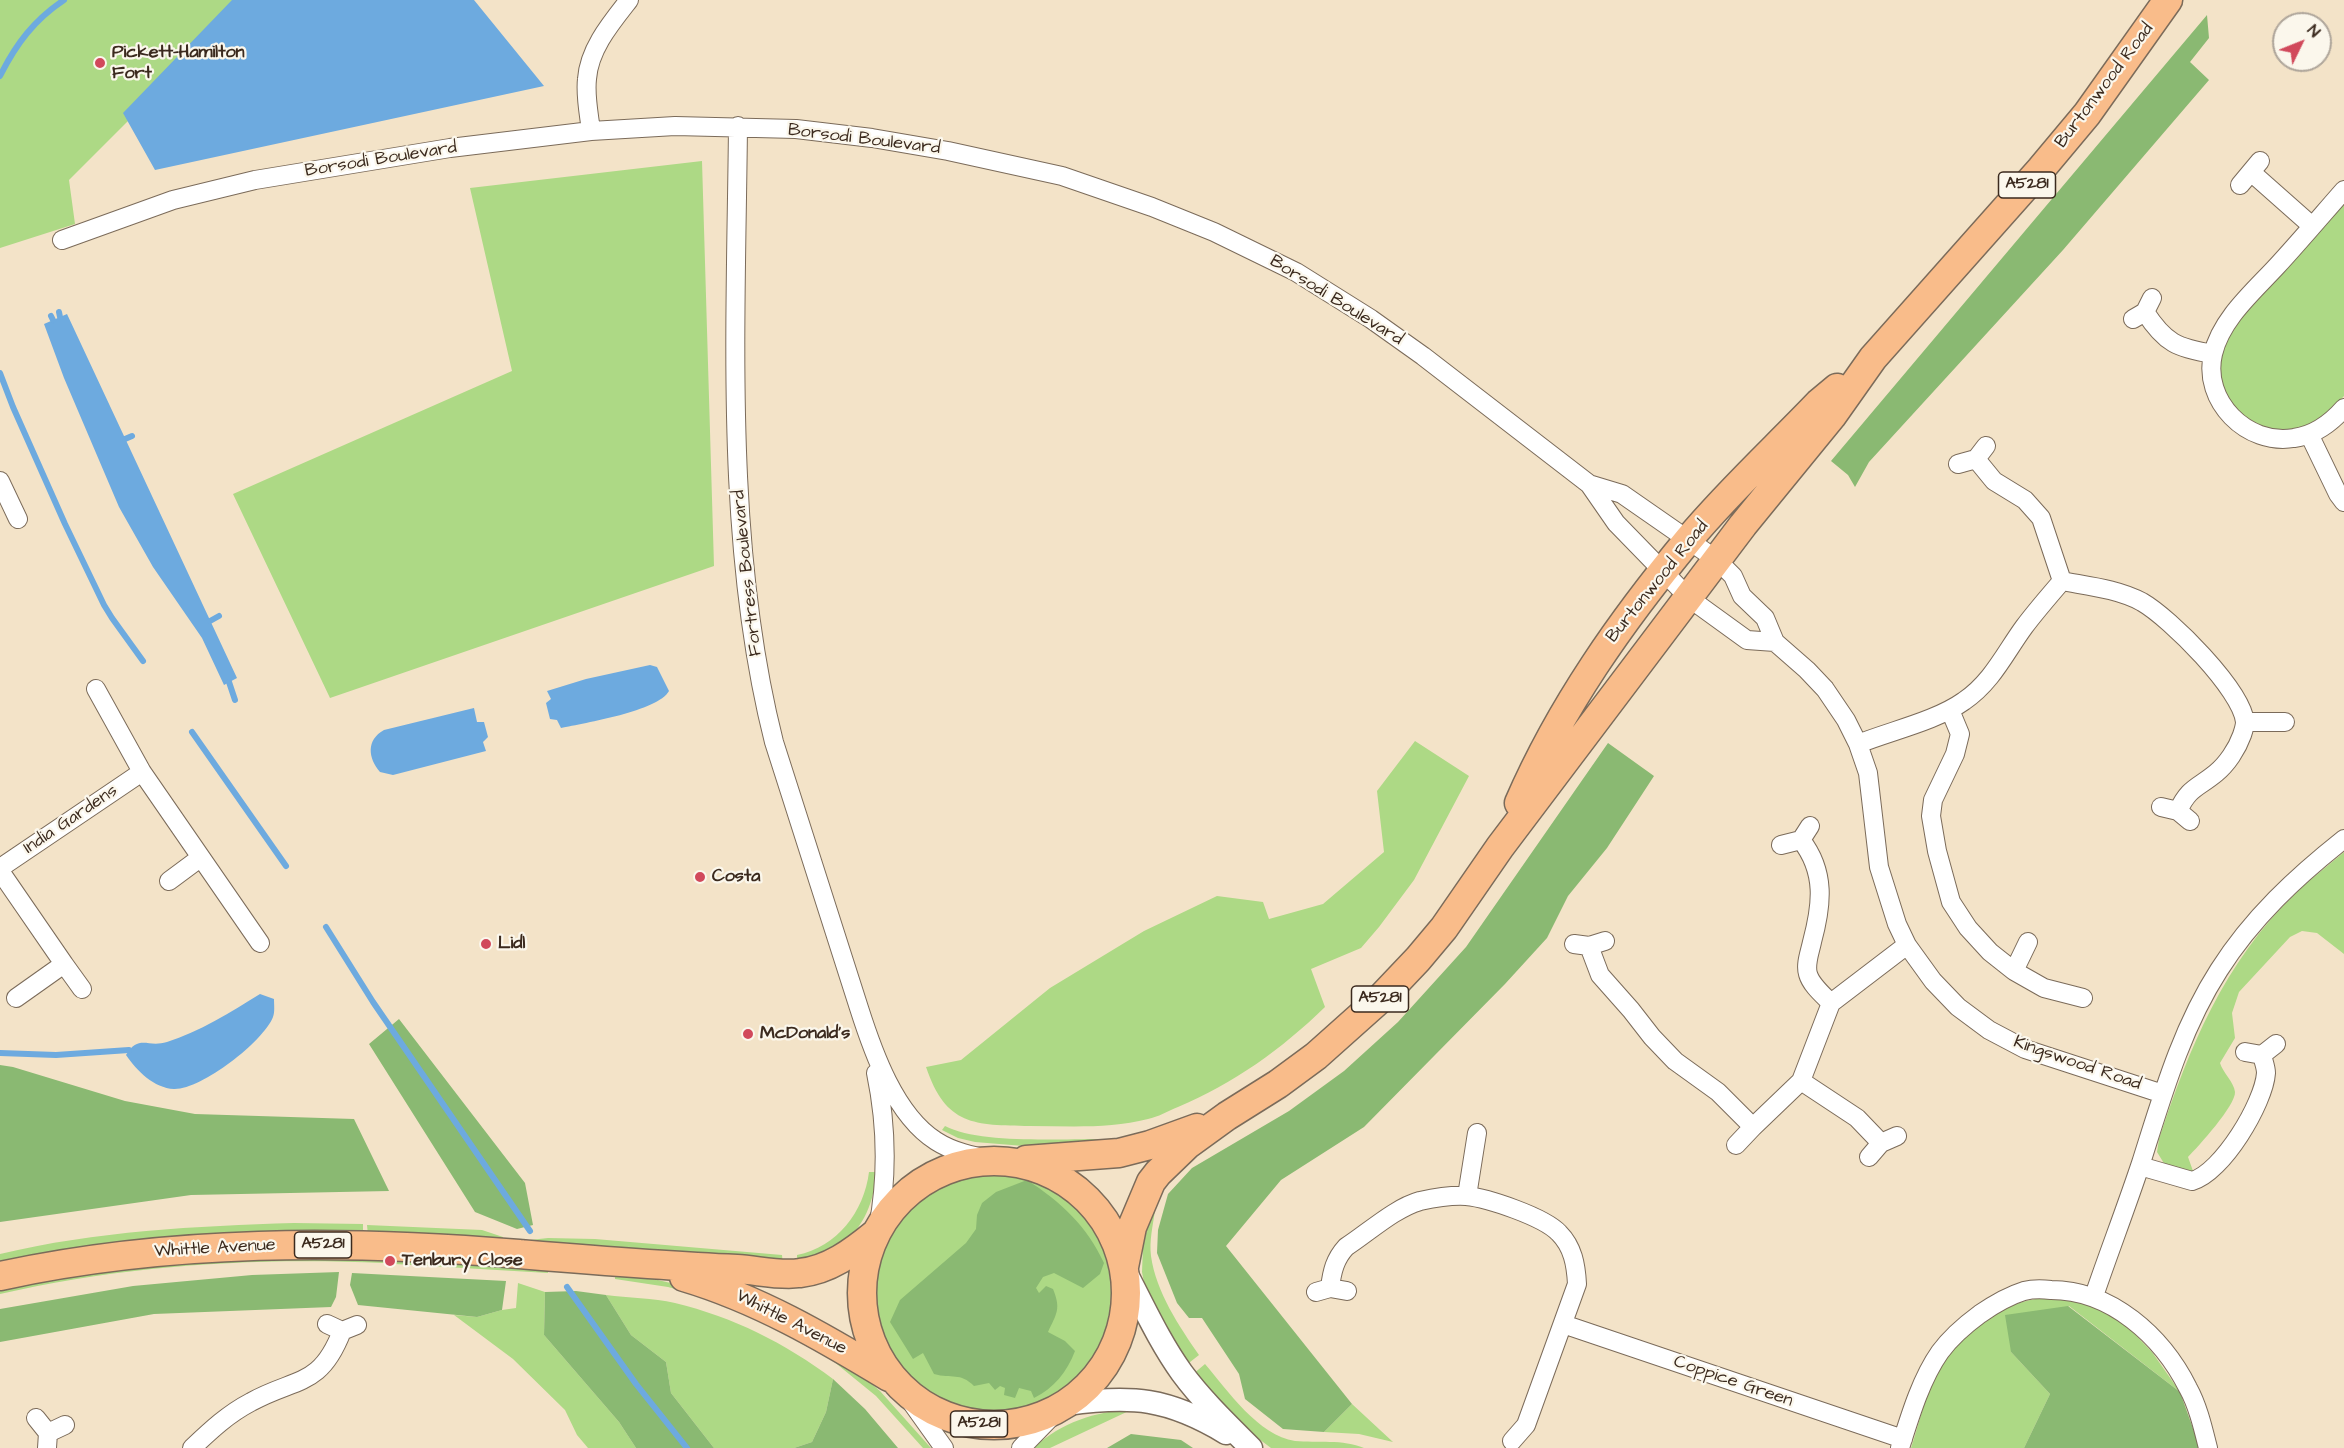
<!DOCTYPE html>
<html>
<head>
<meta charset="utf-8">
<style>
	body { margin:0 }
	#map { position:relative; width:2344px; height:1448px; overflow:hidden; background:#f3e3c8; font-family:"Architects Daughter",sans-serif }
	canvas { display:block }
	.north { position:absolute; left:2272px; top:12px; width:60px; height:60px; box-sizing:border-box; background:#fbf7ec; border:2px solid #aea59a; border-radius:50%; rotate:47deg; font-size:16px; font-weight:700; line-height:24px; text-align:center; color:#3b2a1e }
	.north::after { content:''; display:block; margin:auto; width:21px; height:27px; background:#d1495b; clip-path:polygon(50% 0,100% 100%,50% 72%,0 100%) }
</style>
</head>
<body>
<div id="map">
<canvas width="2344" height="1448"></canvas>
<div class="north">N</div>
</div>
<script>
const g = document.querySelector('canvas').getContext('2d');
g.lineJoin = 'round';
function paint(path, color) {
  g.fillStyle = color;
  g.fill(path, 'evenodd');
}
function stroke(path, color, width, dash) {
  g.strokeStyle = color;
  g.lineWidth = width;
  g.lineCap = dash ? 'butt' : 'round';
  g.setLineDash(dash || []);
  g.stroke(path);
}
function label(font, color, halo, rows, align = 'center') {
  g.font = font + ' "Architects Daughter",sans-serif';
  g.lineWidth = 4.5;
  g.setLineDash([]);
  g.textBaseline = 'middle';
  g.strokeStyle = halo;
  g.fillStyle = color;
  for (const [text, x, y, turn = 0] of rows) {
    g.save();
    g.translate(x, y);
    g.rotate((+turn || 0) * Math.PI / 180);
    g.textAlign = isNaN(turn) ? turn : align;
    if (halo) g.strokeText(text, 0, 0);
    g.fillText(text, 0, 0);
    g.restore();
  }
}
paint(new Path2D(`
	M0 0H239L176 73 69 180 75 224 0 248Z
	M702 161 714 566 330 698 233 494 512 371 470 188Z
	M2344 202V396C2335 406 2326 419 2314 424 2274 442 2225 419 2221 374 2220 366 2220 355 2223 347 2231 326 2250 309 2265 292 2291 262 2318 232 2344 202Z
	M1415 741 1469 776 1414 880 1379 927 1361 948 1311 969 1325 1007C1282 1049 1233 1084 1178 1107 1168 1111 1158 1117 1148 1119 1110 1129 1069 1126 1030 1126 974 1125 946 1126 926 1067L961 1060 1050 988 1144 931 1217 896 1263 902 1269 919 1323 904 1384 852 1377 791Z
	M2344 852V954L2317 933 2302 931 2290 937 2239 992 2232 1013 2235 1038 2220 1063C2223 1073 2234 1082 2235 1092 2236 1105 2198 1147 2188 1157L2193 1171H2189L2165 1165 2157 1152 2159 1139C2189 1048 2224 962 2295 894 2310 879 2328 866 2344 852Z
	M945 1126C981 1145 1068 1138 1111 1139L1112 1147 1048 1148 975 1142 958 1138 942 1130Z
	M869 1172H876C875 1199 864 1229 840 1245 827 1253 811 1258 797 1264V1255C837 1247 864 1212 869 1172Z
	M875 1293a118 118 0 1 1 236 0a118 118 0 1 1-236 0Z
	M1152 1209 1155 1210C1153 1225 1149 1241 1151 1256 1156 1292 1179 1326 1199 1355L1185 1366 1145 1288 1142 1272 1143 1246Z
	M294 1223 363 1224V1234L0 1265V1254C96 1231 196 1226 294 1223Z
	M367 1225 482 1230 503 1237V1241L368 1235Z
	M548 1238 595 1239 782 1255 783 1265 530 1244V1240Z
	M384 1257V1263C256 1257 125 1265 0 1294V1288L170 1261Z
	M396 1258 548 1267V1273L395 1264Z
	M615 1274 649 1278 688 1287 788 1332 708 1298 668 1287 615 1279Z
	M518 1283 545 1292 544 1335 619 1422 636 1448H588L577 1435 565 1410 513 1359 454 1315 477 1317 502 1310 516 1308Z
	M606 1295C628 1298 653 1298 675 1303 733 1317 785 1343 833 1379L826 1412 812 1442 794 1448H714L671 1393 666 1362 631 1335Z
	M2054 1297 2088 1303 2123 1322 2152 1352 2180 1392 2069 1306 2011 1352 2050 1394 2024 1448H1911C1920 1421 1926 1390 1941 1366 1964 1325 2007 1299 2054 1297Z
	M822 1352 855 1370 880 1391 931 1448H923L876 1396Z
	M1205 1364C1227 1390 1259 1436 1295 1441 1317 1443 1343 1439 1364 1448H1271L1239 1424 1192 1375Z
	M1352 1404 1393 1442 1359 1434 1324 1432Z
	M1133 1409 1050 1448H1033C1063 1422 1093 1412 1133 1409Z`), '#add985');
paint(new Path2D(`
	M2207 15 2209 38 2190 62 2209 80 2063 250 1869 462 1855 487 1848 475 1831 461Z
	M1608 743 1654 776 1607 848 1568 896 1547 938 1505 984 1364 1127 1281 1180 1226 1246 1352 1404 1324 1432 1283 1429 1245 1399 1239 1374 1202 1318H1189L1177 1303 1157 1253 1158 1230 1168 1194 1192 1168 1289 1111 1344 1071 1398 1022 1466 947Z
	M399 1019 525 1183 533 1225 517 1229 475 1212 369 1044Z
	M0 1065 13 1067 125 1101 195 1114 354 1119 389 1191 191 1195 0 1222Z
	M1027 1180C1061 1202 1087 1226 1104 1263L1100 1274 1083 1288 1054 1273 1043 1277 1036 1288 1039 1293 1046 1286 1053 1289C1061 1309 1057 1313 1048 1332L1065 1341 1075 1351C1067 1372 1054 1388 1034 1398L1031 1391 1019 1388 1015 1398 1004 1395 1005 1388 1000 1386 995 1390 989 1383 974 1386C960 1372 952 1379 934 1374L923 1353 913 1359 890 1322 900 1300 966 1243 976 1229 977 1215 982 1203 996 1192Z
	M339 1272 336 1297 331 1307 154 1314 0 1342V1309L133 1286 252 1275Z
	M352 1273 506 1281 502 1310 477 1317 358 1305 350 1285Z
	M576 1291 606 1295 631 1335 666 1362 671 1393 714 1448H636L619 1422 544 1335 545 1292Z
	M2068 1306 2180 1392 2200 1448H2024L2050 1394 2011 1352 2005 1315Z
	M833 1379 865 1409 898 1448H794L812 1442 826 1412Z
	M1131 1434 1181 1440 1193 1448H1107Z`), '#8ab972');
paint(new Path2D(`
	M232 0H474L544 86 155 170 123 113Z
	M67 314 237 678 224 685 202 638 153 567 119 507 64 378 44 324Z
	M650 665 657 667 669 691C658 711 585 723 561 728L557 720 550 719 546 703 551 699 547 691 586 679Z
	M474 708 477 722H484L488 737 483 742 486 751 393 775 380 772C368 758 366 740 384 730Z
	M260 994 274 999C274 1005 275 1012 273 1017 263 1042 201 1090 174 1089 154 1088 137 1071 126 1055 139 1034 147 1048 167 1042 199 1032 231 1012 260 994Z`), '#6daadf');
stroke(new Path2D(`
	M0 76C16 44 34 20 64 0
	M59 312 60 317
	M51 316 53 320
	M0 373 13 407 65 524 104 605 112 618 143 661
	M125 439 132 436
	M210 621 219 616
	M229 682 235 700
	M192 732 286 866
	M326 927 373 1002 530 1231
	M0 1053 56 1055 129 1050
	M567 1287 636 1384 687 1448`), '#6daadf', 6);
const minor = new Path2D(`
	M738 126C736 328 724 545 774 742L859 1008C873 1052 895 1115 936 1141 953 1152 973 1156 993 1160
	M591 131C589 114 585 96 587 79 589 49 611 23 629 0
	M2251 172 2312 226
	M2240 185 2260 161
	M2344 190C2322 215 2300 241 2277 266 2254 291 2221 319 2213 354 2202 401 2247 446 2294 438 2315 435 2330 424 2344 408
	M62 240 173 200 255 180 450 148 591 131 675 126 796 129 872 138 948 151 1062 176 1152 207 1214 232 1296 272 1371 319 1423 356 1589 484 1616 523 1689 598 1747 640 1775 642
	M2145 312C2165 343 2177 348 2213 354
	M2133 319 2145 312 2152 298
	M2309 434 2338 494 2344 502
	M1976 459 1994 481 2025 500 2041 518 2062 581
	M1958 464 1976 459 1986 446
	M0 481 18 519
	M1589 484 1622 494 1717 560 1733 576 1742 596 1765 618 1775 642 1807 670 1825 689 1846 720 1858 744 1868 773 1879 867 1897 924 1907 945 1933 981 1958 1007 1989 1030 2025 1049 2163 1094
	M2062 581C2088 586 2118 589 2142 602 2170 618 2242 690 2245 722 2245 726 2243 732 2242 735 2237 749 2227 764 2216 773 2198 788 2189 787 2178 811
	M96 689 142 772 260 943
	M1950 710 1960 734 1955 754 1933 800 1931 816 1937 851 1951 902 1968 928 1990 952 2014 971
	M2245 722H2285
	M1858 744C1890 731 1936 721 1964 701 1992 682 2005 653 2024 627 2036 611 2049 596 2062 581
	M2161 807 2178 811 2190 821
	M1801 840C1826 872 1822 905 1812 942 1810 952 1805 964 1808 974 1811 985 1823 995 1831 1003
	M1781 845 1801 840 1810 826
	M0 868 142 772
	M0 871 64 964
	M169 881 200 858
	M2028 942 2014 971 2044 988 2083 998
	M1574 944 1589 946 1605 941
	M1589 946 1600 975 1631 1010 1652 1037 1675 1061 1718 1092 1753 1127 1801 1081 1831 1003 1907 945
	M16 998 64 964 82 989
	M2245 1052 2262 1055 2276 1044
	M876 1073C887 1126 888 1175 878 1228
	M1801 1081 1857 1118 1881 1143
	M1736 1145 1753 1127
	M1869 1157 1881 1143 1897 1136
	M2140 1166 2192 1181C2222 1173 2264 1103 2266 1073 2266 1067 2263 1060 2262 1055
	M1467 1196 1477 1133
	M1330 1288C1332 1271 1335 1259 1346 1247 1369 1232 1395 1208 1420 1201 1434 1198 1451 1195 1466 1196 1488 1198 1544 1217 1559 1233 1573 1247 1576 1265 1577 1284L1526 1425 1512 1441
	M1316 1292 1330 1288 1347 1291
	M2094 1296C2109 1252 2126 1208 2141 1163 2162 1097 2181 1029 2219 970 2252 918 2296 877 2344 839
	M327 1324 342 1331 357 1325
	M1563 1324 1903 1439
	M899 1385 944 1448
	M36 1418 48 1433
	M47 1448 48 1433 65 1425
	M192 1448C211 1430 228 1414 251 1402 296 1377 320 1388 342 1331
	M1021 1448 1058 1410
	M1900 1448C1910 1416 1921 1379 1940 1352 1951 1337 1965 1325 1980 1314 1993 1305 2008 1296 2024 1291 2032 1289 2042 1289 2051 1290 2111 1290 2162 1336 2188 1388 2198 1406 2203 1428 2208 1448`);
const tertiary = new Path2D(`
	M1125 1271C1143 1305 1159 1341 1182 1373 1202 1400 1227 1424 1251 1448
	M1067 1404C1132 1395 1168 1398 1226 1433`);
const primary = new Path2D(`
	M1519 803C1561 706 1622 620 1689 539 1729 491 1776 448 1819 403L1837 388
	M1026 1160 1119 1153 1150 1145 1197 1128
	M862 1293a132 132 0 1 1 264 0a132 132 0 1 1-264 0Z
	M1124 1267 1132 1227 1151 1182 1158 1173 1187 1145 1227 1116 1278 1084 1316 1056 1381 998 1418 959 1444 928 1500 847 1743 525 1832 416 1873 358 2041 169 2087 114 2168 0
	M0 1276C171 1239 346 1240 519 1254 592 1260 664 1266 737 1269 757 1270 779 1276 800 1273 829 1270 853 1252 875 1234
	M684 1277C758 1299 823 1337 889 1377`);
stroke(minor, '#7b6b5a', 20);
stroke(tertiary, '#7b6b5a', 25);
stroke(primary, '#7b6b5a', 31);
stroke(minor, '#fff', 18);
stroke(tertiary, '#fff', 22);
stroke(primary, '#f9bc8a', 28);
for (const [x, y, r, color] of [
	[100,63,6,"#d1495b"],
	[700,877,6,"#d1495b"],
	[486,944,6,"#d1495b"],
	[748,1034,6,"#d1495b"],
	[390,1261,6,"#d1495b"]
]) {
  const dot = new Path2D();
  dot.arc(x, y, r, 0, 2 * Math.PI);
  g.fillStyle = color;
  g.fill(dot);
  stroke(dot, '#fbf7ec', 2);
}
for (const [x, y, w] of [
	[2027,185,57],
	[1380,999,57],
	[323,1245,57],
	[979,1424,57]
]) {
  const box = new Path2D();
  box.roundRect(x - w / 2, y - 13, w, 26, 4.5);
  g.fillStyle = '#fbf7ec';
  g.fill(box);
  stroke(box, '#3b2a1e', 1.5);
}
label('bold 16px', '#3b2a1e', null, [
	["A5281",2027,185],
	["A5281",1380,999],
	["A5281",323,1245],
	["A5281",979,1424]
]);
label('bold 18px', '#3b2a1e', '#fbf7ec', [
	["Pickett-Hamilton",112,53],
	["Fort",112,74],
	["Costa",712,877],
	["Lidl",498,944],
	["McDonald's",760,1034],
	["Tenbury Close",402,1261]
], 'left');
label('18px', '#3b2a1e', '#fbf7ec', [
	["Burtonwood Road",2105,86,-53],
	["Borsodi Boulevard",864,140,7],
	["Borsodi Boulevard",381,160,-9],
	["Borsodi Boulevard",1336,301,32],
	["Fortress Boulevard",748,573,-96],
	["Burtonwood Road",1658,582,-51],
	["India Gardens",71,820,-34],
	["Kingswood Road",2077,1064,19],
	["Whittle Avenue",215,1249,-3],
	["Whittle Avenue",791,1323,27],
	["Coppice Green",1733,1382,19]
]);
</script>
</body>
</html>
